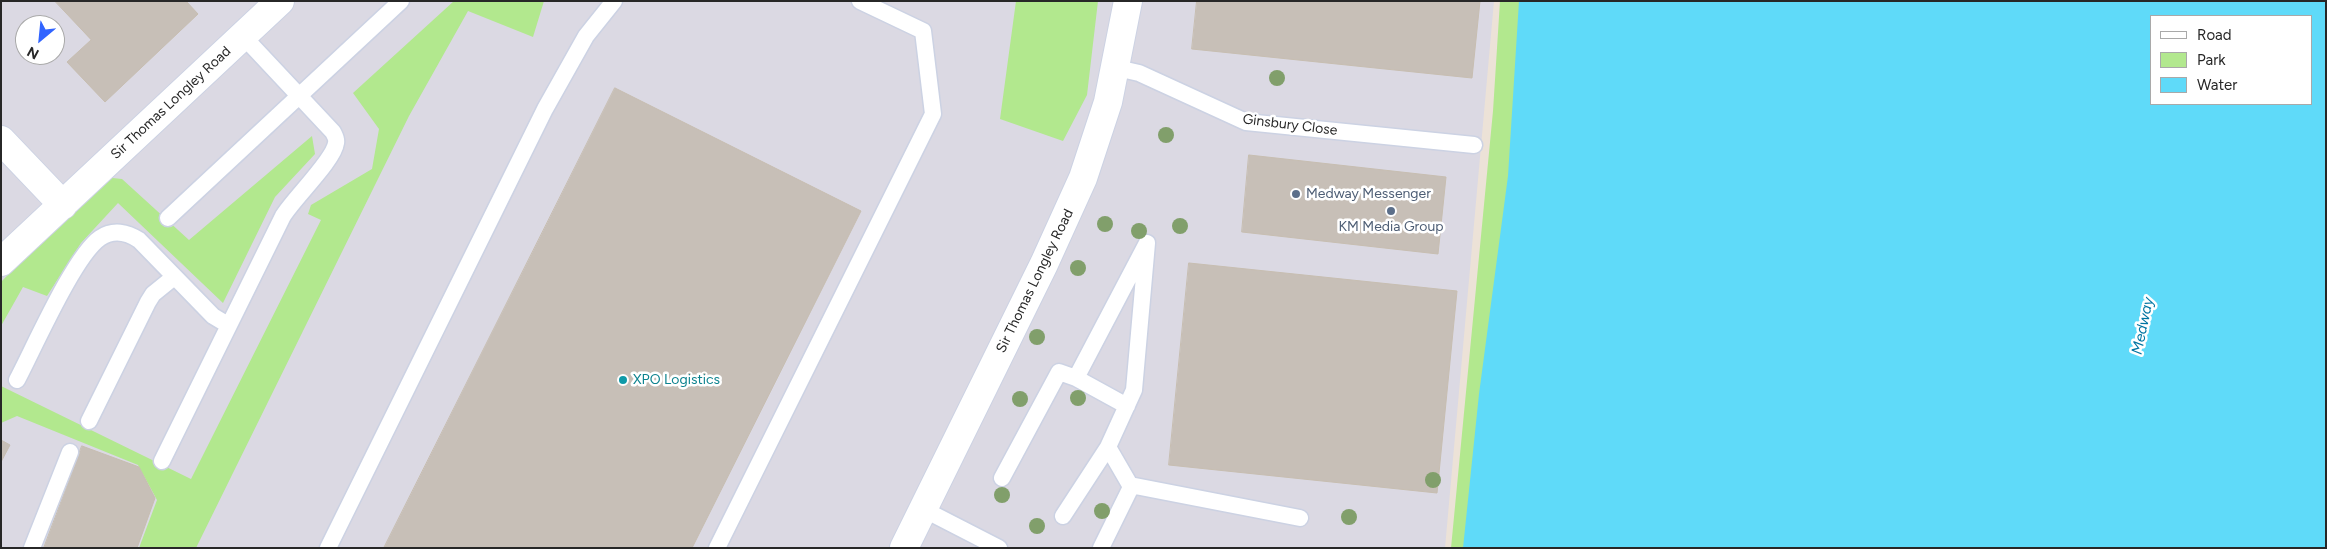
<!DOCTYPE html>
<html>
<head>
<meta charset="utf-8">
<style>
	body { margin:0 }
	#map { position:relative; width:2327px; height:549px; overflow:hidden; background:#ece2d7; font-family:Figtree,sans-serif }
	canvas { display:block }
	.frame { position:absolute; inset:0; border:2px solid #272727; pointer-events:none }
	.legend { position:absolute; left:2150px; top:15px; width:162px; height:90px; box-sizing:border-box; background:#fff; border:1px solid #a9a9a9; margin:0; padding:6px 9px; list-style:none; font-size:15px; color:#272727 }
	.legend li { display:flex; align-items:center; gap:10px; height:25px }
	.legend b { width:25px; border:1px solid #a9a9a9 }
	.north { position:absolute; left:15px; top:15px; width:50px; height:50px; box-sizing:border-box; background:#fff; border:1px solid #a9a9a9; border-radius:50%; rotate:208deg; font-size:14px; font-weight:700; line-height:20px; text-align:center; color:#272727 }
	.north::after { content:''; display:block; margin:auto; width:18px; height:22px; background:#3164ff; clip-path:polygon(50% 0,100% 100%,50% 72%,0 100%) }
</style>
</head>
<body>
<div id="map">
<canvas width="2327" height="549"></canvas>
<div class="frame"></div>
<ul class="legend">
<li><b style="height:6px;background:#fff"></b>Road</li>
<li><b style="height:14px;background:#b2e88e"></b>Park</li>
<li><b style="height:14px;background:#5fdaf9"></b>Water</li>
</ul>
<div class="north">N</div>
</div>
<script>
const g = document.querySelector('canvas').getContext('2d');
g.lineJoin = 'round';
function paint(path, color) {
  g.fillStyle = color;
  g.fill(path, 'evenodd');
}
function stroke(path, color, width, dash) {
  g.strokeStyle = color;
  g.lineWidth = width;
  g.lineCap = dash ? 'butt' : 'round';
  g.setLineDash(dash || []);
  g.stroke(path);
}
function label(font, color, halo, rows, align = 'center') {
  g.font = font + ' Figtree,sans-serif';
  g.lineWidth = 5;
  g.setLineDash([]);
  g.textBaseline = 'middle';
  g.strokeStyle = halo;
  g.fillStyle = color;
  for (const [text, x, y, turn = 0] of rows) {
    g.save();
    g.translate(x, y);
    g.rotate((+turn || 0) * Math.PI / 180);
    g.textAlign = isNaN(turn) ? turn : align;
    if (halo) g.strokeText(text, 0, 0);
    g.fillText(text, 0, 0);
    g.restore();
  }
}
paint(new Path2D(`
	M1 1H1494L1445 548H1ZM25 25H55V55H25Z`), '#dbd9e3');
paint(new Path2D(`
	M454 1H544L533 37 468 11 409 116 196 548H139L157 500 138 465 17 416 1 423V386L191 479 321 220 308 214 311 205 372 169 379 129 353 93Z
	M1016 1H1098L1087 95 1063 141 1000 119Z
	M1500 1H1587L1568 548H1451L1493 111Z
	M312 136 315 154 275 197 223 303 118 203 81 243 47 296 23 287 1 326V282L103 177 122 179 189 240Z`), '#b2e88e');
paint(new Path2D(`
	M1519 1H2326V548H1463L1479 394 1508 176ZM2151 16H2311V104H2151Z`), '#5fdaf9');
const building = new Path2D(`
	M55 1H186L198 14 105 102 67 62 91 40Z
	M1197 1H1480L1472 78 1192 49Z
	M615 88 861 211 692 548H384Z
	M1249 155 1446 177 1438 254 1242 232Z
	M1189 263 1457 291 1437 493 1169 465Z
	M1 440 10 445 1 462Z
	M82 446 139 467 155 498 137 548H44Z`);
paint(building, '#c7bfb7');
stroke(building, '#c7beb1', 1);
const lane = new Path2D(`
	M1117 68 1139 73 1246 122 1474 145
	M168 218 401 1
	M1076 378 1127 406
	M17 380C34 348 74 256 100 238 113 229 127 232 139 240L213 316 228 325
	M89 421 148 302 153 294 174 277
	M162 461 283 216C294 198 334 160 336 143 337 139 335 136 333 132L243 36
	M1002 478 1059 372 1076 378 1147 243 1134 390 1108 447
	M923 509 999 548
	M1063 516 1108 447 1130 485
	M32 548 70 452
	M328 548 545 109 586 36 614 1
	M717 548 933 114 923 31 860 1
	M1101 548 1131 487 1130 485 1300 518`);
const street = new Path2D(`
	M1 140 63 205
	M1 262 280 1
	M904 548 1044 264 1083 178 1108 102 1128 1`);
stroke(lane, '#ccd2e3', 19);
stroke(street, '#ccd2e3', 30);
stroke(lane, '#fff', 16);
stroke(street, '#fff', 28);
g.fillStyle = '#819f6b';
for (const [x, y] of [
	[1277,78],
	[1166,135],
	[1105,224],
	[1180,226],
	[1139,231],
	[1078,268],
	[1037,337],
	[1078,398],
	[1020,399],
	[1433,480],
	[1002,495],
	[1102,511],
	[1349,517],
	[1037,526]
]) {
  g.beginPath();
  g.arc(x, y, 8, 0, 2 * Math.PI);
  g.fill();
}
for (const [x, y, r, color] of [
	[1296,194,5,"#5c6f8a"],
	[1391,211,5,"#5c6f8a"],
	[623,380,5,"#0f9aa8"]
]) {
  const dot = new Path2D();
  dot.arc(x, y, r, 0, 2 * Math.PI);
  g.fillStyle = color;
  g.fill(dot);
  stroke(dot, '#fff', 2);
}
label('14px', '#272727', '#fff', [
	["Sir Thomas Longley Road",171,103,-43],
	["Ginsbury Close",1290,125,7],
	["Sir Thomas Longley Road",1035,281,-64]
]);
label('14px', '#4e5e75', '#fff', [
	["Medway Messenger",1306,194],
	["KM Media Group",1391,227,"center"]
], 'left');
label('14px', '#0d838f', '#fff', [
	["XPO Logistics",633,380]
], 'left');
label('italic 15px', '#0175a2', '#fff', [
	["Medway",2143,326,-78]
]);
</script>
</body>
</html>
